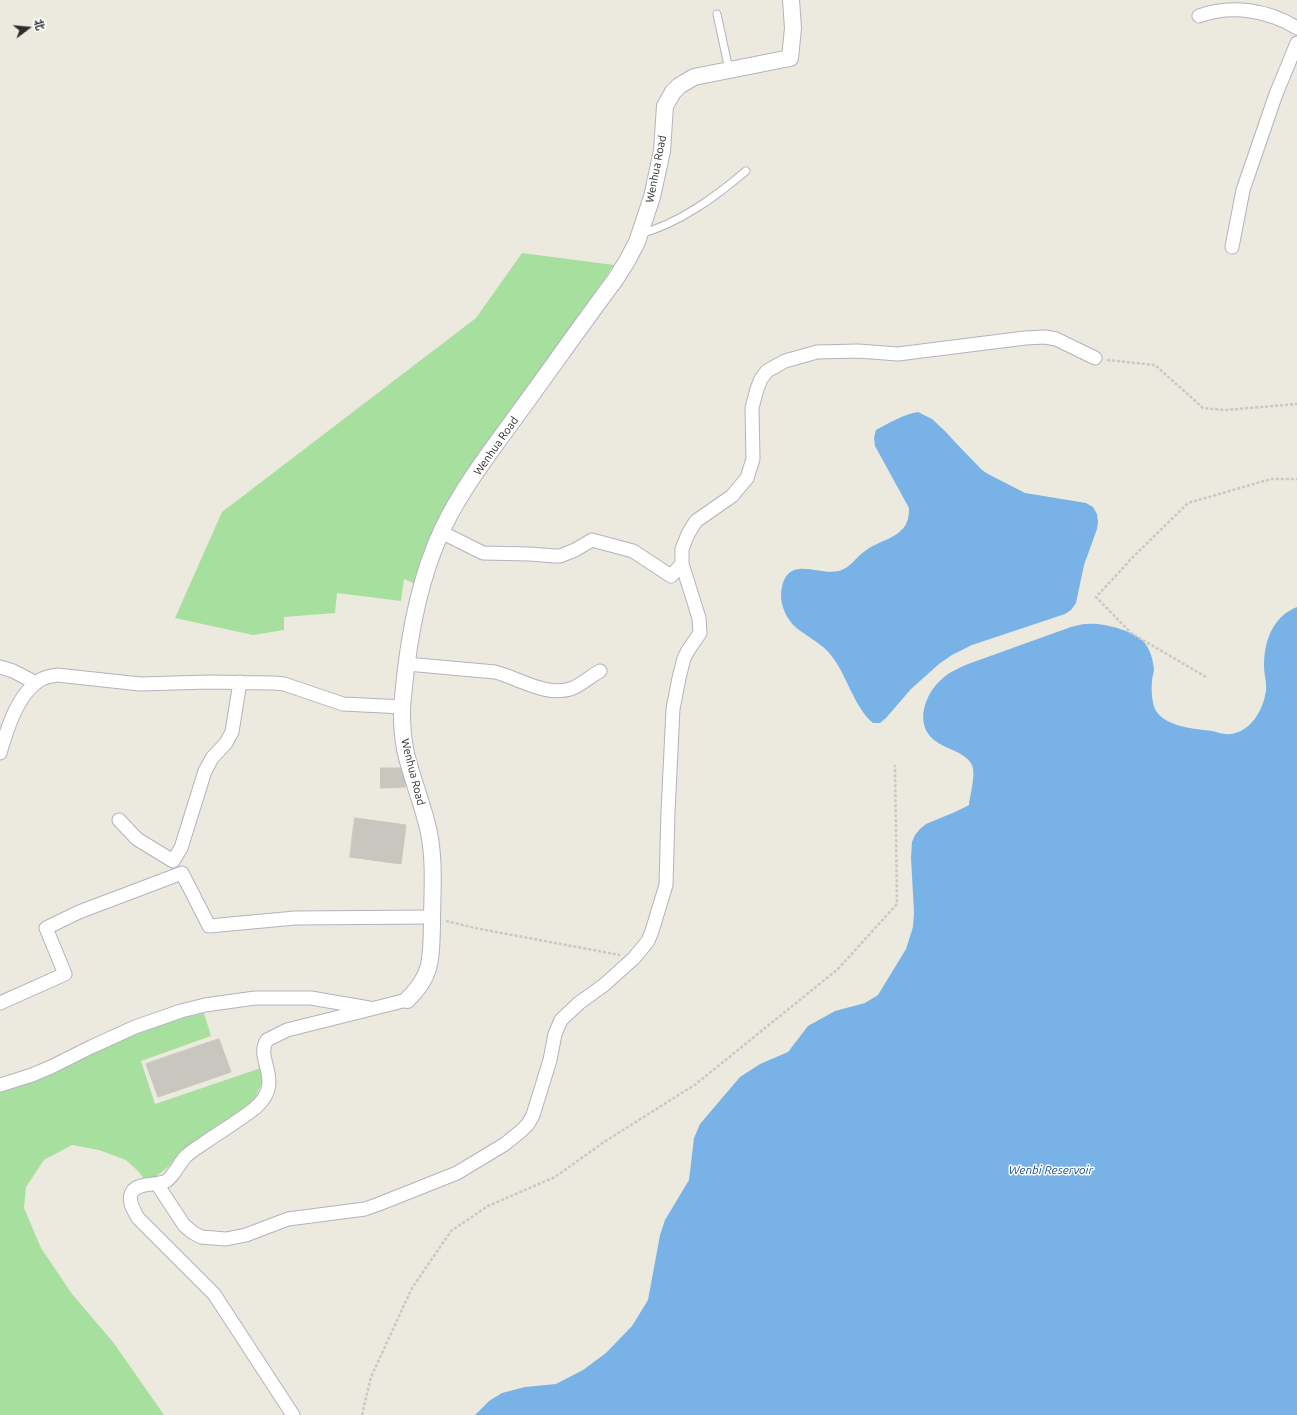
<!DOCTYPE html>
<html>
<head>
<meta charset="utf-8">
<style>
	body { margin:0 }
	#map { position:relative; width:1297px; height:1415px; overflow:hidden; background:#eceadf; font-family:Ubuntu,"Noto Sans SC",sans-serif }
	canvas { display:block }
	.north { position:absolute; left:8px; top:8px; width:40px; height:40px; -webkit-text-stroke:3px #fff; paint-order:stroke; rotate:74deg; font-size:11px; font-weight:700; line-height:16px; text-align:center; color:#2c2c2c }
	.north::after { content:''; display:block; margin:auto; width:14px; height:18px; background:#2c2c2c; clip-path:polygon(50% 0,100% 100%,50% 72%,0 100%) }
</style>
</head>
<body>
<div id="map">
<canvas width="1297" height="1415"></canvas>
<div class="north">北</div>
</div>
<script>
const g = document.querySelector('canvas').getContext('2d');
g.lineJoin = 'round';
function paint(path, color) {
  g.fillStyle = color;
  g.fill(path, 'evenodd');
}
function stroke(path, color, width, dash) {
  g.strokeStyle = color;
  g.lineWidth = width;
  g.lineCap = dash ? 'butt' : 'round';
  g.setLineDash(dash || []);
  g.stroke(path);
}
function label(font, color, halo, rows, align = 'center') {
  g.font = font + ' Ubuntu,sans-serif';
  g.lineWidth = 3;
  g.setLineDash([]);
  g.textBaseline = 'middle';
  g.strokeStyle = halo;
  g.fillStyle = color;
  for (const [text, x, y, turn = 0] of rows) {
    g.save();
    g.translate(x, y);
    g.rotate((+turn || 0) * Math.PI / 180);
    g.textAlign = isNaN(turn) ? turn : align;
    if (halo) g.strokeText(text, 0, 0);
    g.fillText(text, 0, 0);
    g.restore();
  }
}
paint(new Path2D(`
	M522 253 614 265 459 487 424 550 416 584 404 579 401 601 337 593 335 613 284 617V630L253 635 175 618 222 512 476 318Z
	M204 1013 211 1036 141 1061 155 1104 261 1068 262 1083 253 1102 180 1152 168 1167 155 1177 144 1179 139 1172 126 1160 99 1150 72 1145 44 1160 26 1187 24 1208 41 1248 72 1294 113 1342 164 1415H0V1090L150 1026Z`), '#a7df9f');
paint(new Path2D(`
	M918 412 932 419 945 431 955 442 982 470 988 474 1025 493 1086 503 1093 507 1097 514 1098 522 1097 529 1084 565 1076 603 1071 610 1065 614 972 645 952 655 939 664 911 689 886 718 880 723H873C853 706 847 674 830 654 820 641 797 632 790 621 783 611 779 599 782 587 789 555 818 576 839 571 850 568 856 557 865 551 884 537 910 538 909 508L875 446 874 438 876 430C889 423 904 414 918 412Z
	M1297 607V1415H475L489 1401 502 1393 525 1387 556 1384 583 1370 606 1353 632 1326 648 1300 660 1235 665 1220 689 1180 694 1138 700 1124 740 1077 760 1064 788 1052 808 1026 835 1011 865 1003 878 995 906 949 913 927 914 912 911 858 912 842 915 835 920 829 926 824 955 812 969 805C970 795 976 775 972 765 966 752 945 749 934 740 914 724 925 693 942 679 949 672 959 668 968 664L1071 627C1076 626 1081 624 1086 624 1101 622 1132 630 1143 641 1150 648 1153 660 1154 669 1154 673 1152 677 1152 681 1151 690 1152 704 1156 711 1166 727 1196 729 1212 731 1217 732 1224 735 1230 734 1251 732 1263 710 1266 691 1267 683 1264 674 1264 666 1264 642 1272 617 1297 607Z`), '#79b2e7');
const building = new Path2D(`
	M381 768H405V787L381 788Z
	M355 818 406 825 401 864 350 857Z
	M219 1039 231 1072 158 1097 146 1064Z`);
paint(building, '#c8c6be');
stroke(building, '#c8c6b9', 1);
const service = new Path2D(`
	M717 14 729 70
	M640 234C680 223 715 197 746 171`);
const minor = new Path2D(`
	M1199 16C1231 4 1268 10 1297 28
	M1232 247 1243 190 1276 94 1297 43
	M441 532 483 553 530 554 555 556H560L575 550 592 540 633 551 671 576 682 564
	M407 664 495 672C519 678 547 698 573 688 582 684 591 676 600 671
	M0 667 13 671 36 683
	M0 753C7 729 18 692 42 679 46 677 52 676 57 675L140 684 209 682 274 683 284 684 343 704 403 707
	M119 820 137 839 173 861 181 848 205 771 212 758 226 743 232 732 240 682
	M0 1003 65 974 46 928 79 912 182 873 209 926 295 918 432 917
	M0 1085 32 1075 51 1067 91 1047 135 1027 181 1011 205 1005 255 998H311L369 1008
	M157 1184 184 1225 192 1232 201 1237 226 1239 246 1235 288 1219 365 1209 379 1204 457 1173 505 1144 521 1131 528 1124 533 1115 550 1060 555 1034 561 1020 579 1003 604 985 634 958 648 941 652 931 666 885 668 812 673 709 679 678 684 658 689 649 700 633 699 618 682 564V549L688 534 696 521 732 496 747 478 753 459 752 408 757 389 761 379 767 371 785 361 817 352 858 351 898 354 1025 338 1045 337 1056 339 1095 358
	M293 1415 214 1294 138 1218C134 1211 127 1200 132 1192 138 1182 156 1186 166 1181 171 1179 180 1163 185 1157 191 1151 200 1146 207 1141 223 1130 240 1120 255 1108 286 1081 254 1060 267 1040L287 1030 407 1000`);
const tertiary = new Path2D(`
	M407 1000C433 975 431 958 432 924 432 894 435 863 429 833 423 804 411 777 405 749 402 732 401 714 403 697 408 640 418 580 443 528 462 488 491 451 517 415 550 370 582 324 615 280L627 261 637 242 652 197 662 151 665 106 673 92 679 86 694 77 790 58 793 28 791 0`);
stroke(service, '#b3b2be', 9);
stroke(minor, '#b3b2be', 15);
stroke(tertiary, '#b3b2be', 18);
stroke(new Path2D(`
	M1107 360 1155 365 1203 408 1225 410 1297 404
	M1206 677 1131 633 1096 597 1134 556 1188 503 1271 479H1297
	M446 921 475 928 620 955
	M362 1415 371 1377 412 1288 451 1231 488 1206 555 1177 604 1142 696 1084 838 969 897 904 895 765`), '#c8c8c8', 2.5, [3, 2]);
stroke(service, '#fff', 7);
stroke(minor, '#fff', 13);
stroke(tertiary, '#fff', 16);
label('11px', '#2c2c2c', '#fff', [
	["Wenhua Road",656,169,-79],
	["Wenhua Road",496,446,-55],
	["Wenhua Road",413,772,76]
]);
label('italic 12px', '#164e95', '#fff', [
	["Wenbi Reservoir",1051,1170]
]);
</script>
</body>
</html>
